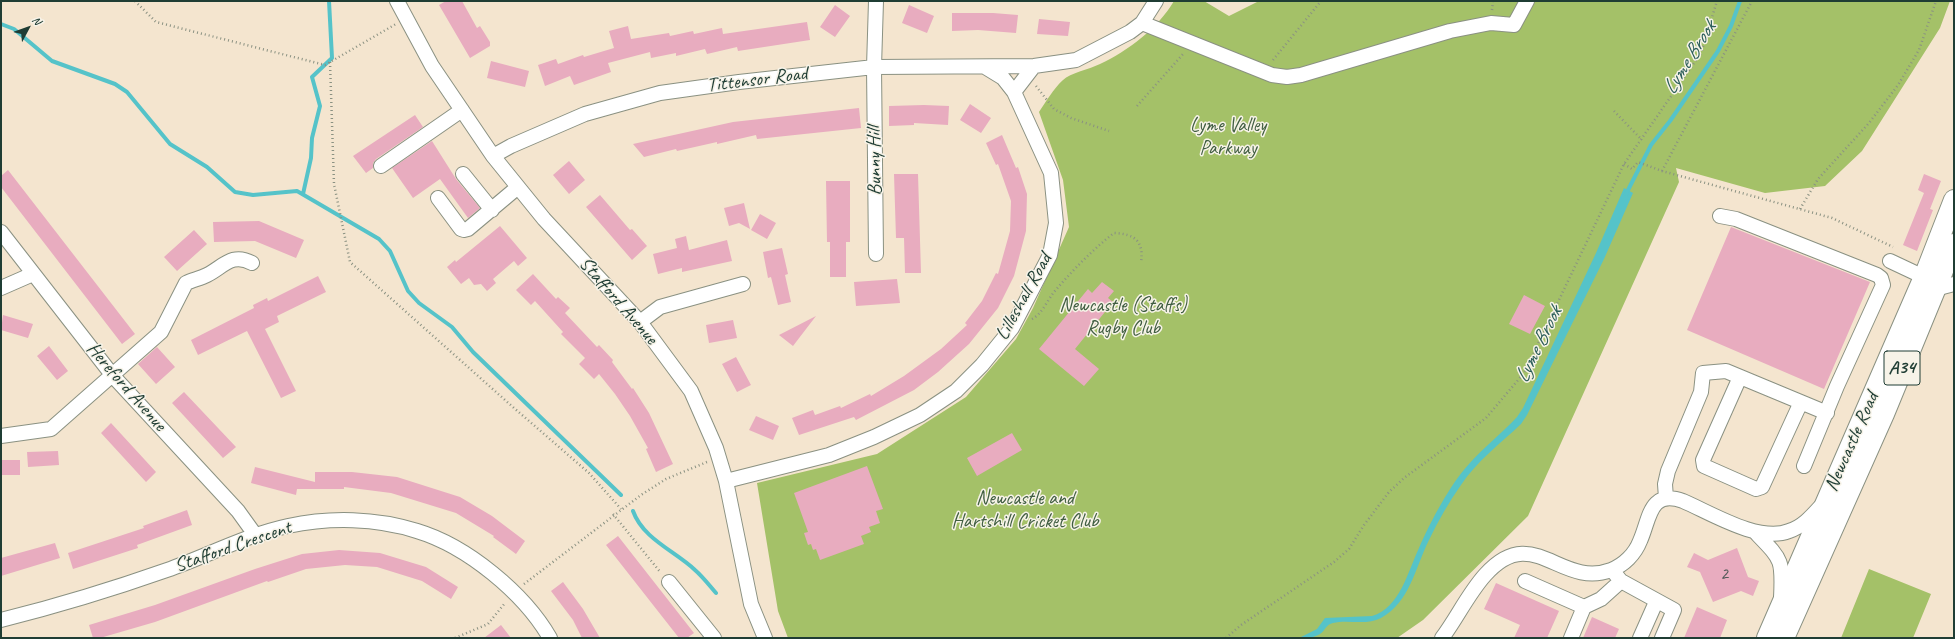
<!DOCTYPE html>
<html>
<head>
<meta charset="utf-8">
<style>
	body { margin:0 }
	#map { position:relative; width:1955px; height:639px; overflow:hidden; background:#f4e5cf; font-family:Caveat,sans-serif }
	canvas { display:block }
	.frame { position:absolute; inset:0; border:2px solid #1f3d34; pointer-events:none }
	.north { position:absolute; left:8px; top:8px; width:40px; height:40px; -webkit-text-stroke:3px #f7f3e8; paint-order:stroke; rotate:49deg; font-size:11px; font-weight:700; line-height:16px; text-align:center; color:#1f3d34 }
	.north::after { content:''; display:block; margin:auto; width:14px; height:18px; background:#1f3d34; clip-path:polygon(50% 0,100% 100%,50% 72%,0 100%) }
</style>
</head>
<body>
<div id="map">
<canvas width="1955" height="639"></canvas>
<div class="frame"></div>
<div class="north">N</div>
</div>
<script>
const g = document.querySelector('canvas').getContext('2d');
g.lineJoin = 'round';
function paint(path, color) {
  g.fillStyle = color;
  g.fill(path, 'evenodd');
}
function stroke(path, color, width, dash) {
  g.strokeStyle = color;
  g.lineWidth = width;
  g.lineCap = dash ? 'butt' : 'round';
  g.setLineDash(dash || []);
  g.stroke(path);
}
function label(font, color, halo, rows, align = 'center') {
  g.font = font + ' Caveat,sans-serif';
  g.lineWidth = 3;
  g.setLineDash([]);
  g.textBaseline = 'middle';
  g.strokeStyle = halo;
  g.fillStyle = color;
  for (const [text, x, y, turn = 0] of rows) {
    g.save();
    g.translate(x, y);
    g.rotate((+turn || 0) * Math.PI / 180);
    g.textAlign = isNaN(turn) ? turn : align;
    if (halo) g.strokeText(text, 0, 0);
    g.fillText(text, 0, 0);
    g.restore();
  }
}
paint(new Path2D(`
	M1174 1H1204L1229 16 1259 1H1950L1940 28 1862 151 1825 186 1765 193 1676 168 1679 182 1528 516 1423 620 1397 638H788L778 611 757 483 877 454 966 397 1016 339 1033 308 1069 227 1063 180 1039 112C1046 102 1053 89 1063 80 1070 73 1090 69 1100 64 1128 51 1158 28 1174 1Z
	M1869 569 1931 594 1913 638H1841Z`), '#a4c168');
paint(new Path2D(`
	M1624 188 1633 193 1604 259 1527 415 1521 424C1501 443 1476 462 1461 485 1449 502 1438 521 1429 540 1415 568 1410 602 1381 618 1366 626 1348 619 1333 623 1326 624 1325 631 1320 634 1314 638 1306 638 1299 638L1317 629 1325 618 1372 616C1400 608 1408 571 1419 548 1431 521 1449 486 1469 464 1484 447 1502 433 1517 417L1523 408 1596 253Z`), '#55c3c9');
stroke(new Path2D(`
	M1 24 14 29 52 61 115 84 127 92 170 144 207 167 235 192 253 195 297 191 379 239 390 251 408 291 419 303 452 327 473 352 621 495
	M303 194 311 158 312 138 320 106 312 77 332 58 329 1
	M1626 194 1651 145 1670 121 1718 51 1731 26 1740 1
	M633 511C643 539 675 551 695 570 703 577 709 585 716 593`), '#55c3c9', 4);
paint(new Path2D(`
	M446 1H462L477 28 480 26 490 42V46L470 58 439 5Z
	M835 5 850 16 835 37 820 27Z
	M909 5 934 16 927 33 902 23Z
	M952 13H993L1018 15 1016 33 978 30 952 31Z
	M1039 19 1070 22 1068 36 1037 34Z
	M807 22 810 40 738 51 737 47 707 54 705 49 676 56V53L651 58 650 52 608 63 611 72 574 85 570 76 545 86 538 65 556 59 558 64 583 55 584 57 614 48 609 31 628 26 631 39 669 33 670 36 693 31 694 34 722 28 723 34Z
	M491 61 529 71 525 87 487 78Z
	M970 104 991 118 981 133 960 120Z
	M924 105 949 106 948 125 914 123V125L889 126V106Z
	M859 108 861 128 757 139 756 135 717 144V142L677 151 676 149 644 157 633 144 733 122Z
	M415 115 423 127 376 159 373 163V168L366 173 353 156Z
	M1002 135 1016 168 1018 167 1027 194 1026 231 1014 276 998 308 969 344 938 372 914 390 856 420 854 417 799 435 792 418 813 410 815 415 840 406 841 408 870 394 871 396 904 376 941 349 967 325 965 323 982 301 996 273 998 274 1010 231 1011 201 998 164 996 165 986 143Z
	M432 141 456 179 480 208 468 218 440 179 413 198 392 168Z
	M569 161 585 180 569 194 553 175Z
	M8 170 135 334 122 344 1 187V176Z
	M894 174H918L921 273H905L904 238H896Z
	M1924 174 1941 181 1930 209 1933 210 1917 251 1903 245 1924 193 1918 190Z
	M826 181H850V242H846V277H830V242H827Z
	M600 195 630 230 632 229 647 246 632 260 586 207Z
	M744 203 750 229 739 223 729 226 724 208Z
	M760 214 776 223 767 239 751 230Z
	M259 221 304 240 296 258 255 241 214 242 213 222Z
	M500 226 527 258 518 266 514 261 493 279 496 283 487 291 481 284 474 285 469 278 461 284 447 267 455 260 456 262Z
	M1731 227 1870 282 1824 389 1687 330Z
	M194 230 207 244 177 271 164 257Z
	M686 236 689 250 727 240 732 261 682 272V268L658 274 653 254 677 248 675 239Z
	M782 248 788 274 785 275 791 302 778 305 771 277 768 278 763 252Z
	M533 274 556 299 558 297 570 308 565 313 597 347 599 345 613 360 612 362 632 389 633 388 649 413 673 464 656 472 646 449 648 448 630 416 615 394 599 374 594 379 579 364 585 358 561 334 563 332 535 301 531 305 516 290Z
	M318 276 326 292 277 316 279 322 265 329 296 391 281 398 247 331 198 355 191 340 254 308 253 305 267 298 268 301Z
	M897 279 900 303 856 306 854 282Z
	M1102 282 1114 291 1108 298 1113 302 1075 349 1099 369 1084 386 1039 349 1088 289 1092 293Z
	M1524 295 1545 306 1530 334 1509 324Z
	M3 315 33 324 28 338 1 330Z
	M816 316 793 346 779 335Z
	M733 320 737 338 709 343 706 325Z
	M49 346 68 371 57 380 37 356Z
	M157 347 175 367 156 384 138 364Z
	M736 357 751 385 737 392 722 364Z
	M184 392 236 447 223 458 172 403Z
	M756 416 779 426 773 440 749 430Z
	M111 423 156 472 146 482 101 433Z
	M1012 433 1022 450 977 476 967 458Z
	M58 451 59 465 28 467 27 452Z
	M1 460H20V475H1Z
	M867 466 883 509 876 511 880 523 869 527 871 532 861 536 864 544 820 560 816 549 813 550 811 544 808 545 804 533 808 532 794 493Z
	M255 467 315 482V472H352L397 477 460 497 492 516 525 541 516 554 493 537 494 536 456 513 391 493 344 487V489H297L296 495 251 483Z
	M187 510 192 525 137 545 138 548 73 569 68 553 144 528 143 526Z
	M618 536 694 633 687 638H679L606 545Z
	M55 543 60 558 1 576V558Z
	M1737 548 1748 577 1759 581 1753 596 1741 591 1713 602 1700 572 1687 567 1694 553 1708 560Z
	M339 550 380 553 426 567 458 587 451 599 422 581 377 567 345 565 306 569 268 582 267 581 155 622 100 638H93L89 625 155 605 255 569 302 554Z
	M563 582 583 609 600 638H582L573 620 551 591Z
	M1496 583 1559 611 1547 638H1514L1520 625 1484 609Z
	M1697 607 1727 620 1720 638H1684Z
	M1592 617 1619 629 1615 638H1583Z
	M501 625 511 638H484Z`), '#e8acbf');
const minor = new Path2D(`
	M397 1 432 66 493 156 544 219 640 322 691 391 716 448 726 481 751 604 765 638
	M876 1 874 67 876 254
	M1142 23 1272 75 1287 77 1301 75 1450 31 1491 23 1514 25 1527 1
	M1014 92 1034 66
	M493 156 511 146 585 114 660 93 739 82 874 67 1034 66 1076 60 1130 32 1142 23 1156 1
	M381 166 462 110
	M463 174 492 210
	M438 198 461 229 464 230 468 229 518 187
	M1720 216 1736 219 1877 275 1881 278 1883 285 1837 386 1804 466
	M1 232 113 376 238 511 256 536
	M1890 261 1924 277
	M1 288 33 274
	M1935 289 1954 284
	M640 322 660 307 743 284
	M1740 377 1703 460 1704 466 1756 489 1762 487 1801 402
	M1 436 51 429 161 332 186 283C193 280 201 278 207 275 223 267 232 252 252 263
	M726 481 829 455 874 437 920 415 956 391 982 365 1012 328 1050 255 1056 223 1051 173 1014 92 1003 78 985 67
	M1666 498 1665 484 1668 471 1701 392 1703 373 1726 371 1827 413
	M1755 532C1782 560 1783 559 1781 598
	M1525 581 1584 607 1601 599 1621 581 1612 570
	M1621 581 1674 610 1662 638
	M669 582 714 638
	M1 620C57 606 113 589 167 570 207 556 246 535 288 526 330 517 376 518 417 531 467 546 524 593 550 638
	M1442 638C1457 618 1468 594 1485 575 1533 521 1560 589 1611 570 1624 565 1635 554 1640 541 1650 519 1649 489 1683 501 1711 513 1759 543 1789 531 1802 527 1811 517 1820 507
	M1571 638 1584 607
	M1640 638 1656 602`);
const highway = new Path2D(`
	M1767 638 1924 277 1954 200
	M1784 638 1884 414 1954 244`);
stroke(minor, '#8a9182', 16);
stroke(highway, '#8a9182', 22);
stroke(new Path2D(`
	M135 1 156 22 325 65 396 24
	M1492 10 1493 1
	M1273 60 1321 1
	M330 62 334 184 350 262 514 408 589 473 621 509
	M1036 86 1054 109 1071 118 1109 131
	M1137 106 1183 54
	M1614 111 1642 140
	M1624 164 1632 169 1638 162 1662 171 1832 218 1893 247
	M1662 171 1752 1
	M1800 209 1818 179 1869 123 1898 85 1919 50 1936 1
	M1032 319C1042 314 1047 301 1054 292 1072 271 1092 250 1114 233 1135 234 1144 241 1141 263
	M613 514 661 573
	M524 584 641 495 666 479 707 462
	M455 638 488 624 505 603
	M1226 638 1241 625 1334 562 1349 549 1364 525 1389 492 1404 478 1486 418 1524 373 1624 164 1701 53 1717 1`), '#8a9182', 2.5, [1, 3]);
stroke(minor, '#fff', 14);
stroke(highway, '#fff', 20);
label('18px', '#515957', null, [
	["2",1724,574]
]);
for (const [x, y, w] of [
	[1902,368,36]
]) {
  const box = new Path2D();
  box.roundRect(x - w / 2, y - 17, w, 34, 3);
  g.fillStyle = '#f7f3e8';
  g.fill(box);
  stroke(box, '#1f3d34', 1);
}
label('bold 19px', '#1f3d34', null, [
	["A34",1902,368]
]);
label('20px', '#1f3d34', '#f7f3e8', [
	["Tittensor Road",757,80,-7],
	["Bunny Hill",875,161,-91],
	["Lilleshall Road",1024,297,-61],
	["Stafford Avenue",618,301,49],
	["Hereford Avenue",126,387,49],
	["Newcastle Road",1852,442,-66],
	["Stafford Crescent",233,547,-19]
]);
label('20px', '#405e41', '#f7f3e8', [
	["Lyme Valley",1228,126],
	["Parkway",1228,149],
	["Newcastle (Staffs)",1123,306],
	["Rugby Club",1123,329],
	["Newcastle and",1025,499],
	["Hartshill Cricket Club",1025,522]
]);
label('italic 21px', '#2c5e59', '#f7f3e8', [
	["Lyme Brook",1690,58,-58],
	["Lyme Brook",1539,345,-64]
]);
</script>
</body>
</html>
